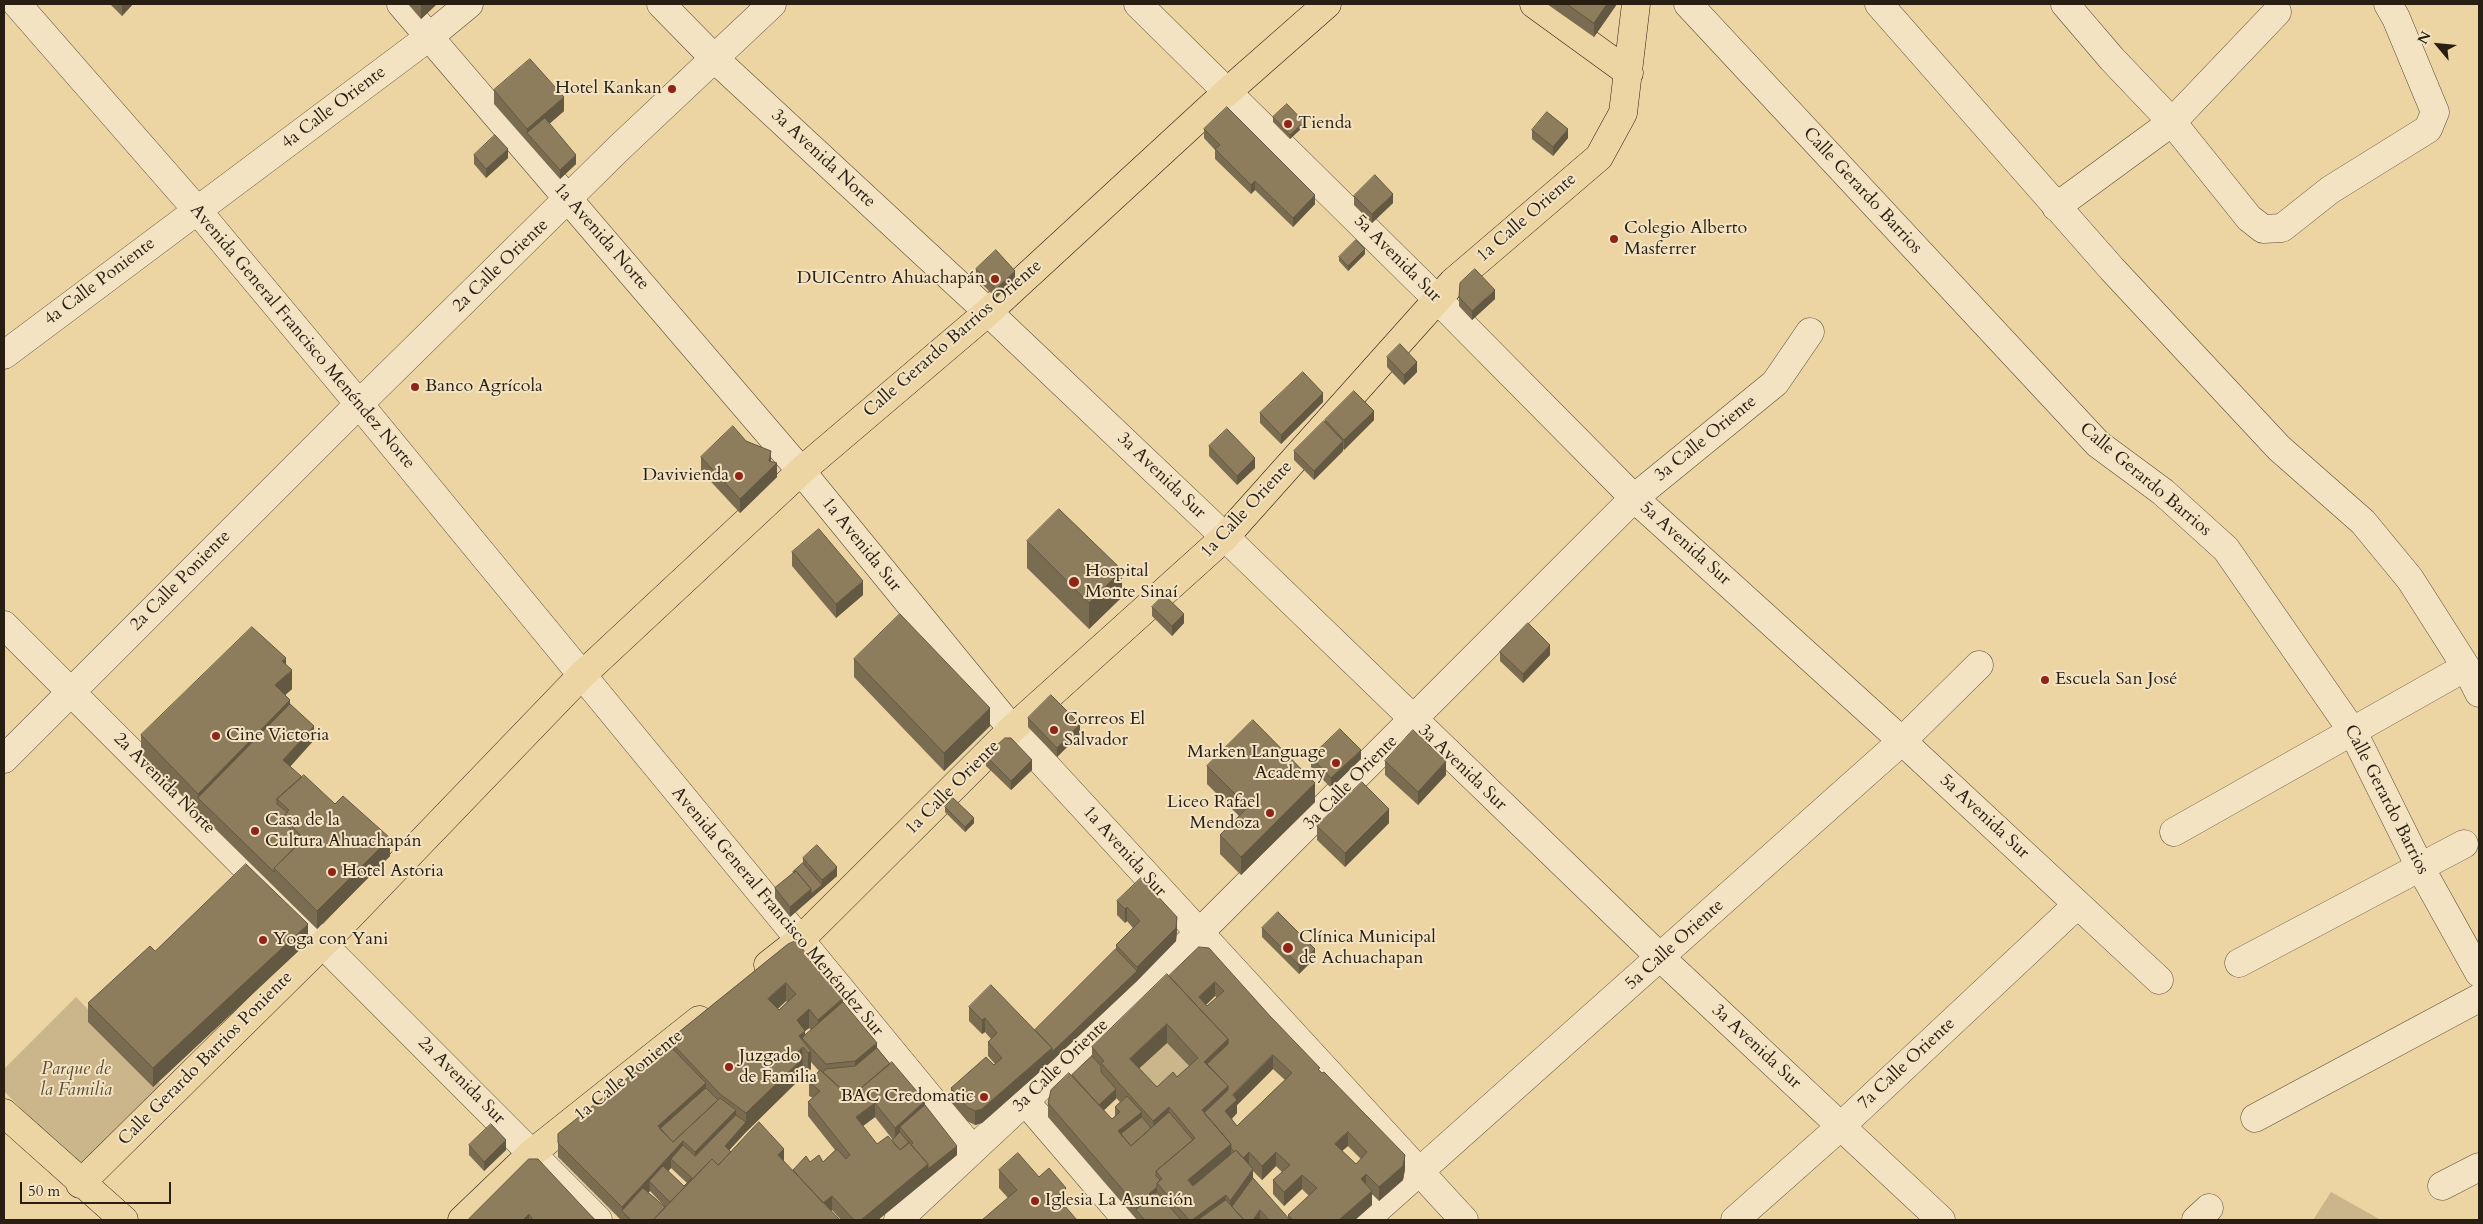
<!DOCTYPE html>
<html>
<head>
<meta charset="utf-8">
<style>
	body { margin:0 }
	#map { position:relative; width:2483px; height:1224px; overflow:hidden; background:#ecd4a3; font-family:Cardo,serif }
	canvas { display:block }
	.frame { position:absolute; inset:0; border:5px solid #281e12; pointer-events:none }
	.north { position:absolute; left:2413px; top:20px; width:50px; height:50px; -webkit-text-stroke:4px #f3e3c3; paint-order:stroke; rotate:298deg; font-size:14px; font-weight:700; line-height:20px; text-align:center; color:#281e12 }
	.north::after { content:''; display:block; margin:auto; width:18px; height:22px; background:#281e12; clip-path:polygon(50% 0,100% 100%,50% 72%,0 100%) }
	.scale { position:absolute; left:20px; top:1182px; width:151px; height:22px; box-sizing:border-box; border:2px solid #281e12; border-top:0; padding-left:6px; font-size:15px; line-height:18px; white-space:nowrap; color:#281e12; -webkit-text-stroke:4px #f3e3c3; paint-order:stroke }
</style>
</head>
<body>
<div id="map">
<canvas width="2483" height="1224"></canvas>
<div class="frame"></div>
<div class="north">N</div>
<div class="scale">50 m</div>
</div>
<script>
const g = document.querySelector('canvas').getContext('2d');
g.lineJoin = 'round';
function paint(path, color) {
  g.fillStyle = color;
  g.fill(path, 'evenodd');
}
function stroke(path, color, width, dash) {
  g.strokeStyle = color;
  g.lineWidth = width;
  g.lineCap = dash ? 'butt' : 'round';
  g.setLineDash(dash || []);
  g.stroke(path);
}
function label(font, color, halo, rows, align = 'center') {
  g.font = font + ' Cardo,serif';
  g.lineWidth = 4;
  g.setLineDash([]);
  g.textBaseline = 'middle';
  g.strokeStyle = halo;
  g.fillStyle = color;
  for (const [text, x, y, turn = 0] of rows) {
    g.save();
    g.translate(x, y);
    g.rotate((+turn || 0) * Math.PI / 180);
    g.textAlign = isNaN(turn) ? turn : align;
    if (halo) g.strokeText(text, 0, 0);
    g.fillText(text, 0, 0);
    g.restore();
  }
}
paint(new Path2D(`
	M76 997 162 1085 79 1167 4 1091V1069Z
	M1167 1043 1198 1076 1157 1105 1130 1077Z
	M2331 1192 2381 1220H2313Z`), '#cbb58a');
const minor = new Path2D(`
	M17 4 197 210 359 404 972 1149
	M401 4 801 471 1012 729 1464 1220
	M661 4 715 59 988 312 1225 537 1661 958 1941 1220
	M1138 4 1436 298 1634 498 1902 741 2159 980
	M1688 4 2098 444 2163 492 2226 549 2353 732 2420 867 2479 973
	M1879 4 2112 269 2279 448 2363 522 2410 579 2466 667 2479 693
	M2065 4 2112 59 2172 122 2249 218 2263 229 2282 228 2330 190 2428 129 2435 112 2396 18 2388 4
	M2056 207 2172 122 2277 12
	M4 355 429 37 469 4
	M4 625 598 1220
	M4 759 359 404 619 148 772 4
	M2174 832 2466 667
	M2239 963 2464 844
	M1025 1101 1127 1220
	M2255 1118 2479 998
	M2442 1186 2479 1167
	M898 1220 1025 1101 1199 933 1634 498 1775 383 1810 332
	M1365 1220 1902 741 1979 665
	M1735 1220 1840 1127 2077 905
	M2196 1220 2209 1208`);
const major = new Path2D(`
	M1534 4 1629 73
	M768 965 801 939 1012 729 1225 537 1453 282 1599 157 1623 113 1636 4
	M4 1113 124 1220
	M80 1184 324 943 581 676 801 471 988 312 1227 92 1327 4
	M462 1220 532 1153 699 1020`);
stroke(minor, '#594c36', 29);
stroke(major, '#281e12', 29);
stroke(minor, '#f3e3c3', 28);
stroke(major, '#ecd4a3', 28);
paint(new Path2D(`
	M110 4H133L122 16Z
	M408 4H437L421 19Z
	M1547 4H1617L1594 37Z
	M494 90 564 111 549 124 576 164 560 179 494 104Z
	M1273 117 1304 126 1290 139 1273 122Z
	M1204 129 1315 204 1293 227 1255 190 1251 194 1215 159V150L1204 138Z
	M1532 130 1568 138 1553 156 1532 139Z
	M474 155 508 158 486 178 474 164Z
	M1354 196 1393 203 1372 223 1354 205Z
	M1365 254 1348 271 1339 261V257Z
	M976 269 1015 280 996 298 976 278Z
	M1459 297 1495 299 1472 320 1459 306Z
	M1387 357 1417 372 1404 385 1387 367Z
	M1323 402 1281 444 1260 423V413Z
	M1325 420H1374L1344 450 1343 449V451L1314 480 1294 460V451L1325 422Z
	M746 441 771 461 777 477 740 513 701 471V457Z
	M1209 446 1255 468 1237 485 1209 456Z
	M1027 541 1122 597 1089 629 1027 568Z
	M792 552 863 595 836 618 792 566Z
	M1152 607 1184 623 1172 636 1152 616Z
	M1500 652 1550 655 1523 683 1500 661Z
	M854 659 990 726 944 771 854 677Z
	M286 664 292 689 285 695 290 704 314 740 290 767 390 856 317 929 198 812 141 754V735Z
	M1028 718 1080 734 1057 757 1028 727Z
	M986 756 1032 770 1011 790 986 766Z
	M1311 757 1361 759 1331 788 1311 767Z
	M1385 761 1446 775 1418 805 1385 775Z
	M1207 766 1315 802 1241 875 1220 854V835L1239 816 1207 784Z
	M945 807 974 823 965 832 945 812Z
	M1389 823 1345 867 1317 840V826Z
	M803 858 837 876 790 917 775 898V888L793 873V872L803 863Z
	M1117 901 1177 931 1176 941 1137 981 1052 1061 982 1123 975 1125 967 1121 951 1102V1088L995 1064 988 1056V1042L991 1039 985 1032 982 1034 969 1021V1007L1035 1030 1116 949V945L1133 928 1127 921 1125 923 1117 915Z
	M1262 928 1315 958 1299 974 1262 937Z
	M308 942 153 1087 88 1022V1003L155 951Z
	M788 944 843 1002 877 1048 925 1105 957 1155 878 1220H841L832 1210 831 1211 840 1220H621L558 1157V1134L669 1045V1040ZM786 1001 787 1002 779 1010 778 1009ZM809 1028 811 1030 805 1035V1031ZM811 1062 819 1071 809 1082V1096L813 1098 808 1102V1116L835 1150 823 1162H810L793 1170 731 1152 729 1150 746 1132 798 1081V1070L803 1066 808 1072 811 1069ZM875 1117 893 1140 892 1141 877 1144 863 1126ZM671 1168 687 1183 684 1186 668 1171ZM650 1191 665 1207 648 1192Z
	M1199 947 1270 1016 1320 1071 1405 1169 1403 1180 1379 1201 1372 1194V1205L1355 1220H1137L1048 1117V1103L1072 1075 1092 1056V1047L1169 976ZM1215 996 1217 998 1207 1006 1206 1005ZM1167 1043 1189 1066 1177 1077 1157 1087 1139 1068ZM1273 1069 1285 1080 1237 1126 1232 1119 1237 1113V1105ZM1116 1098 1120 1102 1115 1107V1117L1112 1119 1103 1110ZM1348 1146 1361 1159 1356 1164 1342 1151ZM1276 1166 1282 1172 1273 1180V1194L1284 1206 1302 1189 1309 1196 1288 1215V1218L1253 1178V1171L1262 1180Z
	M469 1145 506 1150 484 1171 469 1155Z
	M529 1159 596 1220H468Z
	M999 1170 1066 1207 1008 1198 999 1188Z`), '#7a6c50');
paint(new Path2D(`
	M122 4H133L122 16Z
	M422 4H437L421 19V5Z
	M1607 4H1617L1594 37V23Z
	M564 97V111L532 139 527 133V143V129Z
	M1304 122V126L1290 139V135Z
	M1568 129V138L1553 156V147Z
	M508 149V158L486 178V169Z
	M576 155V164L560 179V170Z
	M1255 181V190L1251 194V185Z
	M1393 194V203L1372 223V214Z
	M1315 195V204L1293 227V218Z
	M1365 249V254L1348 271V266Z
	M1015 271V280L996 298V289Z
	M1495 290V299L1472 320V311Z
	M1417 362V372L1404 385V375Z
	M1323 393V402L1281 444V435Z
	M1374 411V420L1344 450V440Z
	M1343 441V451L1314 480V471Z
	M771 451V465L777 463V477L740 513V499L769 461Z
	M1255 458V468L1237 485V476Z
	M1122 570V597L1089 629V603Z
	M863 581V595L836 618V604Z
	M1184 614V623L1172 636V626Z
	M1550 645V655L1523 683V674Z
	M286 658V676L292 670V689L275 704V685L282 661Z
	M290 700V718L198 798V794Z
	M990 708V726L944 771V753Z
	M1080 724V734L1057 757V748Z
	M314 726V740L283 774V760Z
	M1361 750V759L1331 788V778Z
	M1032 760V770L1011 790V781Z
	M1446 761V775L1418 805V792Z
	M1315 783V802L1241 875V857Z
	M1389 809V823L1345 867V853Z
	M974 818V823L965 832V827Z
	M390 838V856L317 929V911Z
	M837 867V876L822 889V880Z
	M822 885V889L790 917V907L811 889Z
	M1127 907V921L1125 923V909Z
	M1177 917V931L1176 941 1137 981 1052 1061 982 1123 975 1125V1111L1137 971V967Z
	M308 924V942L153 1087V1068Z
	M1315 949V958L1299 974V965Z
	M1215 982V996L1199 1011V997Z
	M786 983V1001L768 1017V999Z
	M843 998V1016L818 1038V1020Z
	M809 1009V1028L800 1035 805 1031V1041L802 1038 803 1066 798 1070V1081L746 1132 725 1155V1146L746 1122V1113L793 1056 797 1020Z
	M985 1018V1032L982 1034V1020Z
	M1167 1024V1043L1130 1077V1059Z
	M1228 1039V1058L1212 1073 1204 1062Z
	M877 1043V1057L855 1075V1061Z
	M811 1051V1069L808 1072V1053Z
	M1273 1055V1069L1237 1105V1113L1225 1125V1111L1233 1095Z
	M706 1083V1097L663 1136 658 1126Z
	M1228 1086V1104L1208 1122 1202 1110Z
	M1116 1089V1099L1097 1117V1107Z
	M925 1101V1115L900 1127V1136L895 1142V1128Z
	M875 1103V1117L856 1131V1117Z
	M1169 1107V1126L1153 1139V1121Z
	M736 1110V1124L695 1166V1152Z
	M1142 1112V1126L1123 1141 1118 1131Z
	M1348 1132V1146L1335 1157V1144Z
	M506 1140V1150L484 1171V1162Z
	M683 1141V1155L671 1159V1168L654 1186 649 1181 650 1191 626 1216 622 1211V1207Z
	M1231 1144V1162L1188 1199V1180Z
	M957 1146V1155L878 1220H861L928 1164Z
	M784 1149V1167L778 1155Z
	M1249 1152V1166L1241 1160Z
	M1276 1152V1166L1262 1180V1166Z
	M1405 1155V1169L1403 1180 1379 1201V1187Z
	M1253 1169V1188L1230 1210V1201Z
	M1366 1174V1188L1361 1179Z
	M1302 1175V1189L1284 1206V1192Z
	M1157 1187V1201L1136 1210V1205Z
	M1066 1188V1207L1057 1215V1197Z
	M1372 1191V1205L1355 1220H1339Z
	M1226 1195V1214L1217 1220H1192Z
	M832 1196V1210L822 1218V1204Z
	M1260 1210V1220H1253Z
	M529 1214V1220H523Z`), '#635841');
const building = new Path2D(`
	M1567 4H1607L1594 23Z
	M530 59 564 97 527 129 494 90Z
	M1287 104 1304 122 1290 135 1273 117Z
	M1227 107 1315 195 1293 218 1255 181 1251 185 1215 149 1220 145 1204 129Z
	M1547 112 1568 129 1553 147 1532 130Z
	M545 118 576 155 560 170 527 133Z
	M495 135 508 149 486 169 474 155Z
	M1375 175 1393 194 1372 214 1354 196Z
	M1356 240 1365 249 1348 266 1339 257Z
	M996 250 1015 271 996 289 976 269Z
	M1475 269 1495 290 1472 311 1459 297 1460 283Z
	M1400 344 1417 362 1404 375 1387 357Z
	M1303 372 1323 393 1281 435 1260 413Z
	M1354 391 1374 411 1344 440 1325 420Z
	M1324 421 1343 441 1314 471 1294 451Z
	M733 426 746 441 771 451 769 461 777 463 740 499 701 457Z
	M1227 429 1255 458 1237 476 1209 446Z
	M1059 509 1122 570 1089 603 1027 541Z
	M819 529 863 581 836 604 792 552Z
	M1164 595 1184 614 1172 626 1152 607Z
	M900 614 990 708 944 753 854 659Z
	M1528 623 1550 645 1523 674 1500 652Z
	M252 627 286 658 282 661 292 670 275 685 290 700 198 794 141 735Z
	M1051 695 1080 724 1057 748 1028 718Z
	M290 704 314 726 283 760 302 777 277 799V804L287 812 283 817V821L301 841 274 868V872L198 798Z
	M1253 720 1315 783 1241 857 1220 835 1248 807 1207 766Z
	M1340 729 1361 750 1331 778 1311 757Z
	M1413 730 1446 761 1418 792 1385 761Z
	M1005 738H1011L1032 760 1011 781 986 756Z
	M304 775 335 804 343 796 390 838 317 911 274 868 304 839 283 817 289 810 277 799Z
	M1362 782 1389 809 1345 853 1317 826Z
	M953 798 974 818 965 827 945 807Z
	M817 845 837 867 822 880 803 858Z
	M803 863 822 885 811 894V889L796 871 794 873 793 872Z
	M246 864 308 924 153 1068 88 1003 150 946 155 951Z
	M796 871 811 889 790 907 775 888Z
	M1141 878 1177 917 1176 928 1137 967 1116 945 1140 921 1127 907 1125 909 1117 901Z
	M1278 912 1315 949 1299 965 1262 928Z
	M796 941 843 998 818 1020 809 1009 797 1020 805 1031 799 1036 811 1051 808 1053 803 1047 793 1056 798 1063 746 1113 720 1094 669 1040 788 944ZM786 983 796 994 779 1010 768 999Z
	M1199 947 1209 948 1270 1016 1320 1068 1318 1069 1322 1073 1324 1072 1405 1155 1403 1166 1379 1187 1366 1174 1361 1179 1372 1191 1339 1220H1293L1288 1215 1317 1188 1302 1175 1284 1192 1273 1180 1290 1165 1276 1152 1262 1166 1249 1152 1243 1158 1236 1150 1234 1152 1231 1148V1144L1204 1113 1228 1090V1086L1207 1064 1228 1044V1039L1169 976ZM1215 982 1224 991 1207 1006 1199 997ZM1273 1055 1292 1073 1237 1126 1225 1111 1237 1100 1233 1095ZM1348 1132 1367 1152 1356 1164 1335 1144Z
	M1116 949 1137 971 1052 1052V1048L1035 1030Z
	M1167 974 1228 1039 1204 1062 1228 1086 1202 1110 1231 1144 1188 1180 1193 1186 1236 1150 1253 1169 1230 1201 1226 1195 1192 1220H1189L1157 1183 1162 1179 1156 1171 1195 1138 1169 1107 1153 1121 1101 1063 1104 1061 1092 1047ZM1167 1024 1198 1058 1177 1077 1173 1072 1157 1087 1130 1059Z
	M991 985 1052 1048 982 1109 975 1111 967 1107 951 1088 986 1057 994 1065 1002 1058 988 1042 997 1033 985 1018 982 1020 969 1007Z
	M843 1002 877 1043 855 1061 826 1064 802 1038Z
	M669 1045 706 1083 658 1126 673 1142 720 1098 736 1110 695 1152 683 1141 622 1207 558 1143V1134Z
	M877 1048 890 1064 850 1097 823 1072 826 1069 855 1066Z
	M1092 1056 1101 1066V1072L1116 1089 1099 1105 1072 1075Z
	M892 1062 925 1101 895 1128 875 1103 856 1117 877 1144 888 1136 900 1150 909 1142 928 1164 861 1220H854L832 1196 823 1203 793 1170 806 1156 810 1162 819 1155 823 1162 837 1149 846 1159 850 1155 808 1102 820 1091 809 1082 820 1070 850 1097Z
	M1069 1073 1112 1119 1120 1112 1115 1107 1127 1096 1142 1112 1118 1131 1131 1146 1169 1112 1193 1140 1156 1171V1176L1160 1180 1157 1183V1187L1136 1205 1048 1103 1051 1090Z
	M706 1088 718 1100 673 1142 660 1129Z
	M925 1105 957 1146 928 1169V1164L911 1145 913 1143 900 1127Z
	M736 1115 746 1122 725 1146 731 1152 718 1165 712 1159 670 1202 649 1181 663 1166 684 1186 692 1178 671 1159 683 1145 695 1156Z
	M1142 1117 1151 1128 1131 1146 1121 1134Z
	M759 1122 784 1149 778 1155 840 1220H653L712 1159 718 1165Z
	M491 1124 506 1140 484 1162 469 1145Z
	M900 1132 909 1143 900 1150 892 1141Z
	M1018 1153 1039 1177 1049 1168 1066 1188 1057 1197 1077 1220H982L1017 1190 999 1170Z
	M529 1159H538L595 1220H533L529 1214 523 1220H468Z
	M1253 1178 1290 1220H1269L1260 1210 1253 1220H1244L1232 1207Z
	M643 1188 665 1207 653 1220H631L622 1211Z
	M1157 1192 1181 1220H1145L1136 1210Z
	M1226 1200 1244 1220H1198Z`);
paint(building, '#8e7d5d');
stroke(building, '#635841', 1);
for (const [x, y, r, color] of [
	[672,89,5,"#8f2418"],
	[1288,124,5,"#8f2418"],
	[1614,239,5,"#8f2418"],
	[995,279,5,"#8f2418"],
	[415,387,5,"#8f2418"],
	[739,476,5,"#8f2418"],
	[1074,582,6,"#8f2418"],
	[2045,680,5,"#8f2418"],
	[1054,730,5,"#8f2418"],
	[216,736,5,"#8f2418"],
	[1336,763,5,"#8f2418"],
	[1270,813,5,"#8f2418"],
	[255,831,5,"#8f2418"],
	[332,872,5,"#8f2418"],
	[263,940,5,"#8f2418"],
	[1288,948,6,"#8f2418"],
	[729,1067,5,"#8f2418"],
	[984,1097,5,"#8f2418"],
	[1035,1201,5,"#8f2418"]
]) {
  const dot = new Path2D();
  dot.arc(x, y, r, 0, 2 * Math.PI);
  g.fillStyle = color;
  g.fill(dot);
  stroke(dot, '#f3e3c3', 2);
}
label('18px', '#281e12', '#f3e3c3', [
	["Hotel Kankan",662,89,"right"],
	["Tienda",1298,124],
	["Colegio Alberto",1624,229],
	["Masferrer",1624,250],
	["DUICentro Ahuachapán",985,279,"right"],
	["Banco Agrícola",425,387],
	["Davivienda",729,476,"right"],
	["Hospital",1085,572],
	["Monte Sinaí",1085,593],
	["Escuela San José",2055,680],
	["Correos El",1064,720],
	["Salvador",1064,741],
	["Cine Victoria",226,736],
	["Marken Language",1326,753,"right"],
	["Academy",1326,774,"right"],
	["Liceo Rafael",1260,803,"right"],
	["Mendoza",1260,824,"right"],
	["Casa de la",265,821],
	["Cultura Ahuachapán",265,842],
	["Hotel Astoria",342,872],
	["Clínica Municipal",1299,938],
	["de Achuachapan",1299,959],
	["Yoga con Yani",273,940],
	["Juzgado",739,1057],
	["de Familia",739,1078],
	["BAC Credomatic",974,1097,"right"],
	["Iglesia La Asunción",1045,1201]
], 'left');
label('18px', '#281e12', '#f3e3c3', [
	["4a Calle Oriente",334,108,-37],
	["3a Avenida Norte",823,159,43],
	["Calle Gerardo Barrios",1862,191,47],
	["1a Calle Oriente",1527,218,-41],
	["1a Avenida Norte",601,237,49],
	["5a Avenida Sur",1397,259,45],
	["2a Calle Oriente",501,266,-44],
	["4a Calle Poniente",100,282,-37],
	["Avenida General Francisco Menéndez Norte",302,337,50],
	["Calle Gerardo Barrios Oriente",953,339,-41],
	["3a Calle Oriente",1706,439,-39],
	["3a Avenida Sur",1161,476,44],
	["Calle Gerardo Barrios",2145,480,40],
	["1a Calle Oriente",1247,510,-47],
	["5a Avenida Sur",1685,544,42],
	["1a Avenida Sur",861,545,51],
	["2a Calle Poniente",181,581,-45],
	["3a Avenida Sur",1462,768,44],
	["3a Calle Oriente",1351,783,-45],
	["2a Avenida Norte",164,784,45],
	["1a Calle Oriente",953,788,-45],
	["Calle Gerardo Barrios",2386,800,63],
	["5a Avenida Sur",1984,817,43],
	["1a Avenida Sur",1124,852,48],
	["Avenida General Francisco Menéndez Sur",777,912,50],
	["5a Calle Oriente",1675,945,-42],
	["3a Avenida Sur",1756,1047,43],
	["Calle Gerardo Barrios Poniente",206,1059,-45],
	["7a Calle Oriente",1907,1064,-43],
	["3a Calle Oriente",1061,1066,-44],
	["1a Calle Poniente",629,1076,-39],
	["2a Avenida Sur",461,1081,45]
]);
label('italic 18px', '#594b36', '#f3e3c3', [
	["Parque de",76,1070],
	["la Familia",76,1091]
]);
</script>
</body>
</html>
